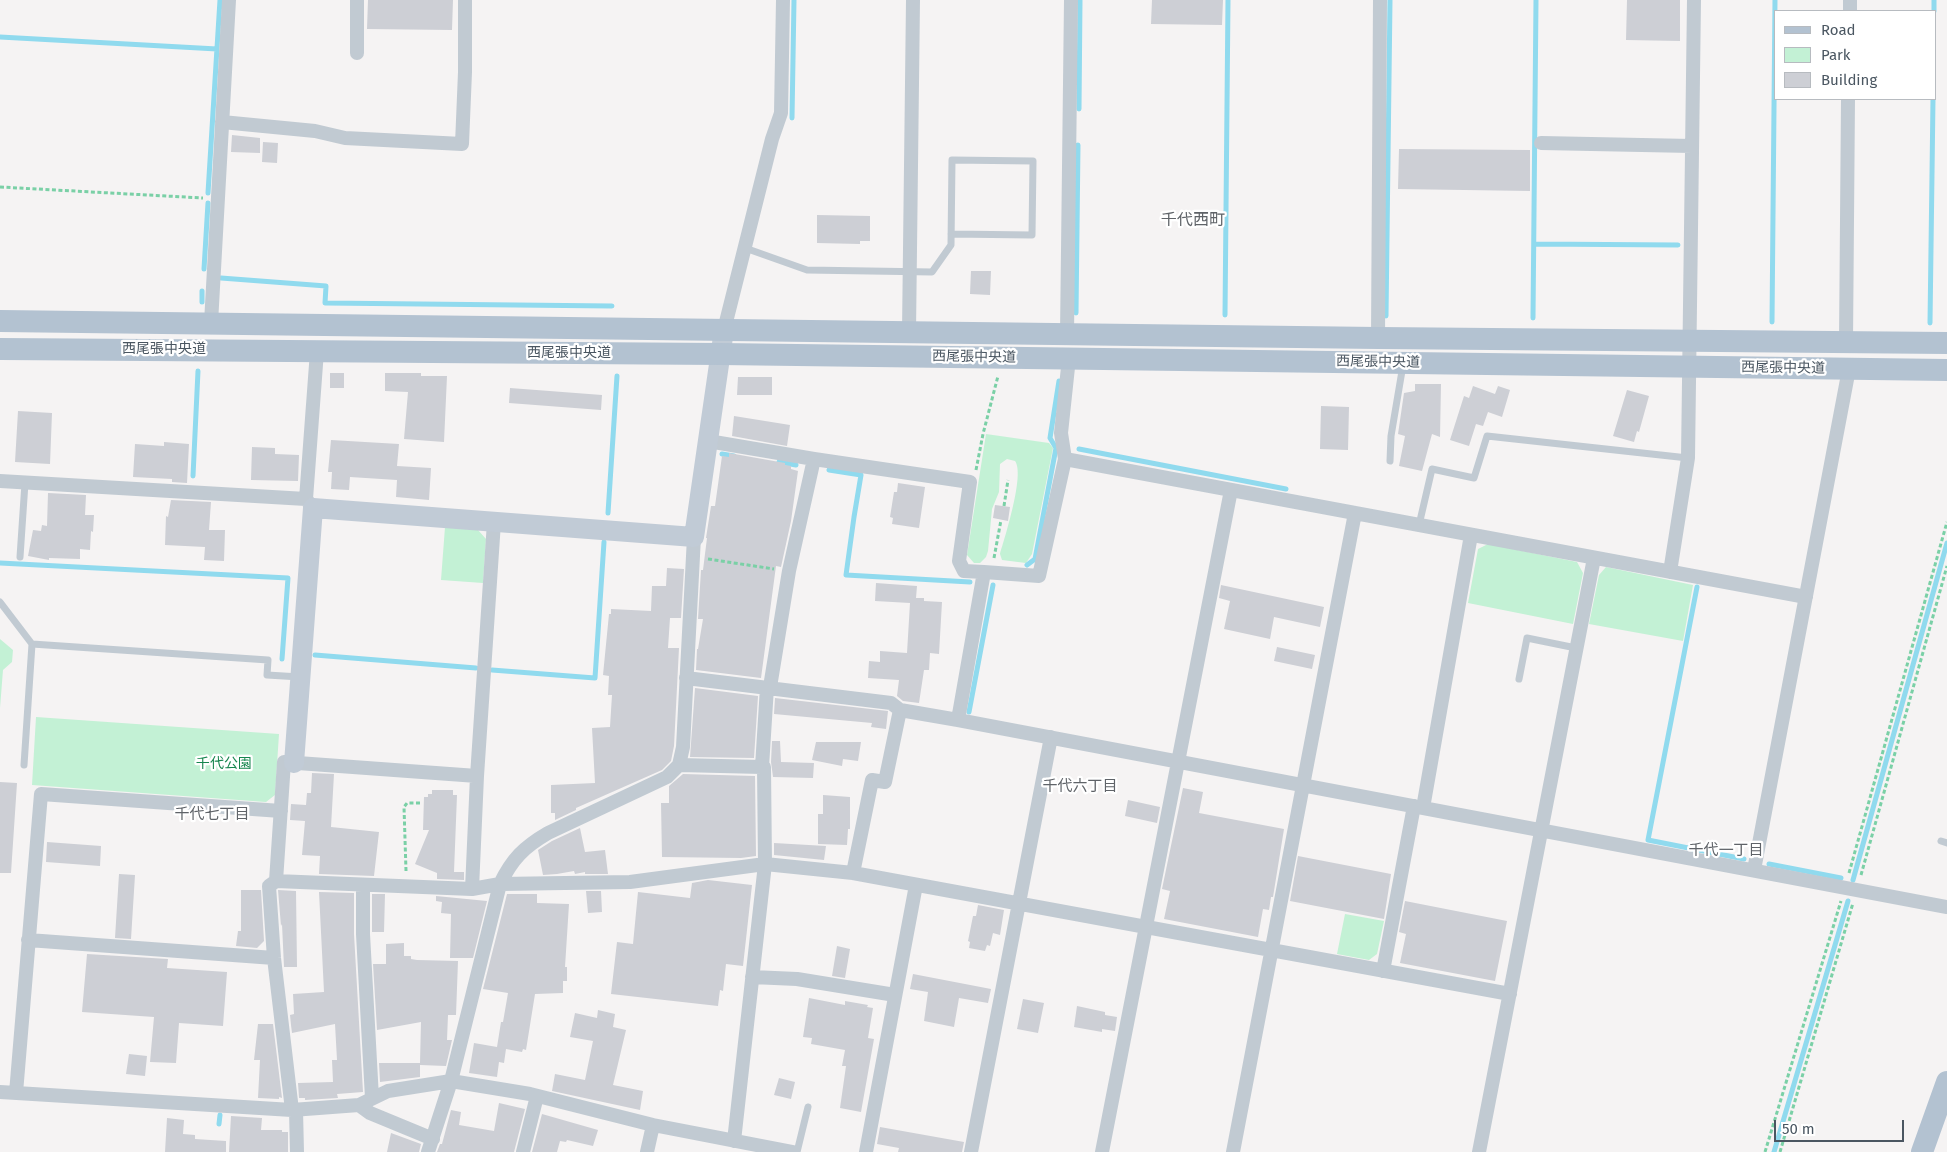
<!DOCTYPE html>
<html>
<head>
<meta charset="utf-8">
<style>
	body { margin:0 }
	#map { position:relative; width:1947px; height:1152px; overflow:hidden; background:#f5f3f3; font-family:"Fira Sans",sans-serif }
	canvas { display:block }
	.legend { position:absolute; left:1774px; top:10px; width:162px; height:90px; box-sizing:border-box; background:#fff; border:1px solid #b7bbc0; margin:0; padding:6px 9px; list-style:none; font-size:15px; color:#4a5661 }
	.legend li { display:flex; align-items:center; gap:10px; height:25px }
	.legend b { width:25px; border:1px solid #b7bbc0 }
	.scale { position:absolute; left:1774px; top:1120px; width:130px; height:22px; box-sizing:border-box; border:2px solid #4a5661; border-top:0; padding-left:6px; font-size:15px; line-height:18px; white-space:nowrap; color:#4a5661; -webkit-text-stroke:4px #fff; paint-order:stroke }
</style>
</head>
<body>
<div id="map">
<canvas width="1947" height="1152"></canvas>
<ul class="legend">
<li><b style="height:6px;background:#b3c2d1"></b>Road</li>
<li><b style="height:14px;background:#c3f1d5"></b>Park</li>
<li><b style="height:14px;background:#cdcfd5"></b>Building</li>
</ul>
<div class="scale">50 m</div>
</div>
<script>
const g = document.querySelector('canvas').getContext('2d');
g.lineJoin = 'round';
function paint(path, color) {
  g.fillStyle = color;
  g.fill(path, 'evenodd');
}
function stroke(path, color, width, dash) {
  g.strokeStyle = color;
  g.lineWidth = width;
  g.lineCap = dash ? 'butt' : 'round';
  g.setLineDash(dash || []);
  g.stroke(path);
}
function label(font, color, halo, rows, align = 'center') {
  g.font = font + ' "Fira Sans","Noto Sans JP",sans-serif';
  g.lineWidth = 4.5;
  g.setLineDash([]);
  g.textBaseline = 'middle';
  g.strokeStyle = halo;
  g.fillStyle = color;
  for (const [text, x, y, turn = 0] of rows) {
    g.save();
    g.translate(x, y);
    g.rotate((+turn || 0) * Math.PI / 180);
    g.textAlign = isNaN(turn) ? turn : align;
    if (halo) g.strokeText(text, 0, 0);
    g.fillText(text, 0, 0);
    g.restore();
  }
}
paint(new Path2D(`
	M986 434 1049 443 1053 448 1032 554 1026 563 1002 560 1000 554C1005 537 1025 474 1015 461L1007 459 1000 464 999 492 992 509 988 551 986 557 980 563H974L967 555Z
	M445 527 478 530 486 539 483 583 441 580Z
	M1488 544 1577 562 1583 573 1573 624 1468 603 1478 549Z
	M1606 567 1693 585 1683 641 1589 624 1599 575Z
	M0 639 13 650 12 662 3 670 0 708Z
	M36 717 279 734 275 795 266 802 32 785Z
	M1345 914 1384 921 1377 954 1369 960 1337 954Z`), '#c3f1d5');
stroke(new Path2D(`
	M1934 11V0
	M0 37 217 49
	M1079 109 1080 0
	M792 118 794 0
	M208 193 220 0
	M1534 244 1678 245
	M204 269 208 203
	M221 278 326 286 325 303 612 306
	M202 302V291
	M1076 313 1078 145
	M1225 315 1228 0
	M1386 316 1390 0
	M1533 318 1536 0
	M1772 322 1775 0
	M1930 323 1933 99
	M1079 449 1286 489
	M722 454 734 456
	M779 462 796 465
	M829 470 861 475 854 517 846 575 970 582
	M193 476 198 371
	M608 513 617 376
	M0 563 288 578 282 659
	M1027 565 1035 559 1056 448 1050 438 1059 381
	M1697 587 1648 840 1744 859
	M315 655 476 668
	M492 670 595 678 604 542
	M969 712 993 585
	M1769 864 1841 878
	M1853 880 1947 543
	M219 1124 220 1115
	M1774 1152 1848 901`), '#90daee', 5);
paint(new Path2D(`
	M368 0H453L452 30 367 29Z
	M1152 0H1223L1222 25 1151 24Z
	M1627 0H1680V41L1626 40Z
	M232 135 260 138V153L231 152Z
	M263 142 278 143 277 163 262 162Z
	M1399 149 1530 150V191L1398 189Z
	M817 215 870 216V241H860V244L817 243Z
	M971 271H991L990 295 970 294Z
	M330 373H344V388H330Z
	M385 373H421V376H447L444 442 404 439 408 392 385 391Z
	M738 377H772V395H737Z
	M1415 384H1441L1440 437 1432 434 1422 471 1399 466 1405 436 1398 434 1404 393 1415 391Z
	M1473 386 1495 394 1498 386 1510 390 1502 417 1488 412 1483 426 1476 424 1469 446 1450 440 1464 396 1469 398Z
	M510 388 602 395 601 410 509 403Z
	M1627 390 1649 396 1639 432 1637 431 1634 442 1613 436Z
	M1321 406 1349 407 1348 450 1320 449Z
	M18 411 52 413 50 464 15 462Z
	M734 416 790 425 787 446 732 436Z
	M331 440 399 444 397 466 431 468 429 500 396 497 397 480 350 477 349 490 331 489 332 472H328Z
	M164 442 189 444 187 483 172 482V479L133 477 135 444 164 446Z
	M252 447 275 448V454L299 455 298 481 251 480Z
	M729 453 785 463V465L791 466V469L798 471 791 521 781 567 776 566 761 678 696 670 697 649H698L703 619H698L701 570H703L707 538H706L711 506H715L722 456 729 457Z
	M898 483 925 487 919 528 892 524 893 518 890 517 894 492H897Z
	M48 493 86 495 85 515H94L93 532 91 531 90 550 80 549V559L49 558V560L28 556 33 530 41 531 42 525 47 526Z
	M171 500 211 502 209 530H225L224 561 204 560 205 547 165 545 166 516 168 517Z
	M995 505 1010 507 1008 521 993 518Z
	M667 568 684 569 681 618H670L668 648H679L674 746 671 761 662 770 576 808V810L555 820V813H551V785L595 783 592 728 610 727 612 695H608L609 676 603 675 609 614H611V609L651 611 652 586H666Z
	M876 583 917 586 916 598H924V601L942 602 939 654 930 653 929 670H924L919 703 903 701 897 696 899 680 868 678 869 661 880 662V651L907 653 910 603 875 601Z
	M1221 585 1324 607 1320 627 1274 617 1270 639 1224 629 1230 601 1219 598Z
	M1277 647 1315 655 1312 669 1274 661Z
	M695 688 758 696 754 758 690 757Z
	M775 698 888 711 886 729 871 727 872 723 774 714Z
	M772 741H780L781 762 814 763 813 778 773 777 771 762Z
	M816 742H861L858 761 843 759 842 766 812 760Z
	M312 773 334 774 331 827 379 832 374 876 319 874 320 856 302 855 305 821 290 820 291 804 306 805 307 793H311Z
	M683 774 755 776 756 856 741 858 662 857 661 803H669V786Z
	M0 782 17 783 11 873H0Z
	M1183 788 1203 792 1199 813 1284 829 1273 897H1271L1269 910 1263 909 1258 937 1164 919 1170 891 1162 889Z
	M432 790H453V795H457L454 872H464V880L437 879V873L415 864 429 830H423L424 797H428V794H432Z
	M823 795 850 797V829H848L847 845 818 844V814H823Z
	M1128 800 1160 807 1157 823 1125 816Z
	M580 828 585 852 605 850 608 874H585V872L575 874 574 871 557 874 543 875 538 850 552 841Z
	M47 842 101 846 100 866 46 862Z
	M774 843 826 846 824 860 774 855Z
	M1298 856 1391 874 1384 919 1290 901Z
	M119 874 135 875 131 939 115 938Z
	M708 880 752 885 743 966 726 964 723 991 720 990 718 1006 611 994 617 942 633 944 638 892 690 898 692 883Z
	M241 890H261L264 941 257 948 236 946 238 931H241Z
	M278 890 296 891 297 967H284L282 924 281 926Z
	M586 891H601L602 912 588 913Z
	M319 892 354 893V934L363 1092 337 1094 338 1098 305 1100V1098H299L298 1083 333 1082 332 1060H337L335 1024 292 1033 291 1025 290 1015 294 1014 293 994 324 992Z
	M372 894H385L384 932H372Z
	M507 894H537V903L569 904 565 967H567V981H563V993L535 994 526 1050 523 1049 522 1052 506 1049 504 1063 499 1062 497 1077 469 1073 474 1043 497 1047 501 1022H503L508 993 483 989Z
	M436 896 487 901 473 958H450L451 914 441 913 442 902 436 901Z
	M1405 901 1507 921 1495 981 1400 963 1406 934 1399 932Z
	M978 905 1004 910 1000 935 993 933 990 946 987 945 985 951 969 948 970 942 968 941 973 916H976Z
	M404 943V956H411V959L417 960 458 961 456 1015H448L447 1040H452L446 1066 420 1065V1077L380 1082 379 1063H420L421 1022 377 1030 373 964H386V944Z
	M837 946 850 949 845 978 832 976Z
	M87 954 168 959 167 968 227 972 223 1026 179 1023 176 1063 150 1062 154 1017 82 1012Z
	M913 974 991 989 988 1003 959 998 954 1027 924 1021 928 992 910 989Z
	M809 998 845 1005V1001L868 1005 867 1007 873 1008 868 1038 874 1039 861 1112 840 1108 846 1066H842L845 1050 811 1044 812 1038 803 1037Z
	M1023 999 1044 1003 1038 1033 1017 1029Z
	M1077 1006 1105 1012V1015L1117 1017 1115 1031 1102 1029V1032L1074 1027Z
	M598 1010 615 1014 613 1027 626 1030 613 1085 643 1091 640 1110 552 1091 555 1074 585 1080 593 1041 570 1037 575 1013 597 1018Z
	M258 1024H273L282 1098 279 1097V1099L258 1098 260 1060H254Z
	M129 1054 147 1056 145 1076 126 1074Z
	M779 1078 795 1082 791 1099 774 1095Z
	M499 1103 525 1109 514 1152H437L440 1144H442L451 1110 461 1112 459 1125 494 1131Z
	M542 1114 598 1130 593 1146 567 1140 566 1142 560 1141 557 1152H532Z
	M231 1116 262 1118 261 1130H282V1132H288V1152H229Z
	M167 1118 184 1120 183 1134 195 1135V1139L226 1141V1152H165Z
	M880 1127 964 1142 962 1152H898L899 1148 877 1144Z
	M391 1133 421 1144 419 1152H387Z`), '#cdcfd5');
stroke(new Path2D(`
	M0 187 203 198
	M976 470 983 434 998 376
	M1004 506 1008 480
	M994 558 1001 520
	M708 559 774 569
	M406 871 404 807 407 803H422
	M1849 873 1947 522
	M1861 875 1947 566
	M1765 1152 1841 901
	M1780 1152 1853 903`), '#7ad0a6', 3, [4, 2.5]);
stroke(new Path2D(`
	M745 248 807 270 932 272 951 245 952 160 1033 161 1032 235 951 234
	M1390 461 1391 436 1403 365
	M1419 525 1432 469 1474 478 1487 436 1688 458
	M20 557 25 483
	M0 602 32 644 24 765
	M32 644 268 660 267 675 300 677
	M1519 679 1527 638 1576 648
	M1941 841 1947 843
	M797 1152 808 1107`), '#c1cad2', 7);
stroke(new Path2D(`
	M1850 11V0
	M357 53V0
	M222 122 315 131 345 138 462 144 465 72V0
	M1541 143 1692 146
	M211 323 229 0
	M724 330 772 139 781 113 783 0
	M909 332 913 0
	M1067 334 1071 0
	M1378 338 1380 0
	M1846 342 1848 99
	M708 441 814 459 970 482 959 561 964 571 984 572
	M1065 459 1806 597
	M0 481 306 499 313 508
	M306 499 317 351
	M1670 572 1688 458 1694 0
	M686 678 891 703 900 710 958 720 1947 907
	M770 687 789 571 814 459
	M958 720 984 572 1039 576 1065 459 1061 433 1069 358
	M679 765 762 767
	M1423 808 1471 535
	M1754 870 1849 369
	M853 873 872 780 885 782 900 710
	M276 881 284 762 477 776
	M363 885V934L372 1098
	M472 889 477 776 494 522
	M28 940 274 958
	M1383 971 1414 806
	M752 977 797 979 895 995
	M0 1092 292 1110 359 1105 388 1091 451 1081 530 1094 653 1125 793 1152
	M16 1093 41 794 281 811
	M359 1105 370 1113 433 1139
	M292 1110 274 958 269 886 276 881 472 889 500 884 630 882 765 864 853 873 1510 994
	M296 1110 297 1152
	M734 1141 765 864 764 767H762L767 687
	M428 1152 451 1081 500 884C512 859 524 847 548 833L667 777 679 765 683 747 694 537
	M523 1152 537 1096
	M647 1152 653 1125
	M866 1152 916 885
	M971 1152 1051 737
	M1102 1152 1231 490
	M1233 1152 1355 513
	M1479 1152 1594 558`), '#c1cad2', 14);
stroke(new Path2D(`
	M294 763 313 508 694 537 724 330`), '#c1cbd6', 20);
stroke(new Path2D(`
	M0 321 1378 338 1947 343
	M0 349 720 354 1947 370
	M1922 1152 1947 1082`), '#b3c2d1', 22);
label('14px', '#4a5661', '#fff', [
	["西尾張中央道",164,349],
	["西尾張中央道",569,353],
	["西尾張中央道",974,357,1],
	["西尾張中央道",1378,362,1],
	["西尾張中央道",1783,368,1]
]);
label('14px', '#17864f', '#fff', [
	["千代公園",224,764]
]);
label('15px', '#5f6368', '#fff', [
	["千代六丁目",1080,787],
	["千代七丁目",212,815],
	["千代一丁目",1726,851]
]);
label('16px', '#5f6368', '#fff', [
	["千代西町",1193,221]
]);
</script>
</body>
</html>
